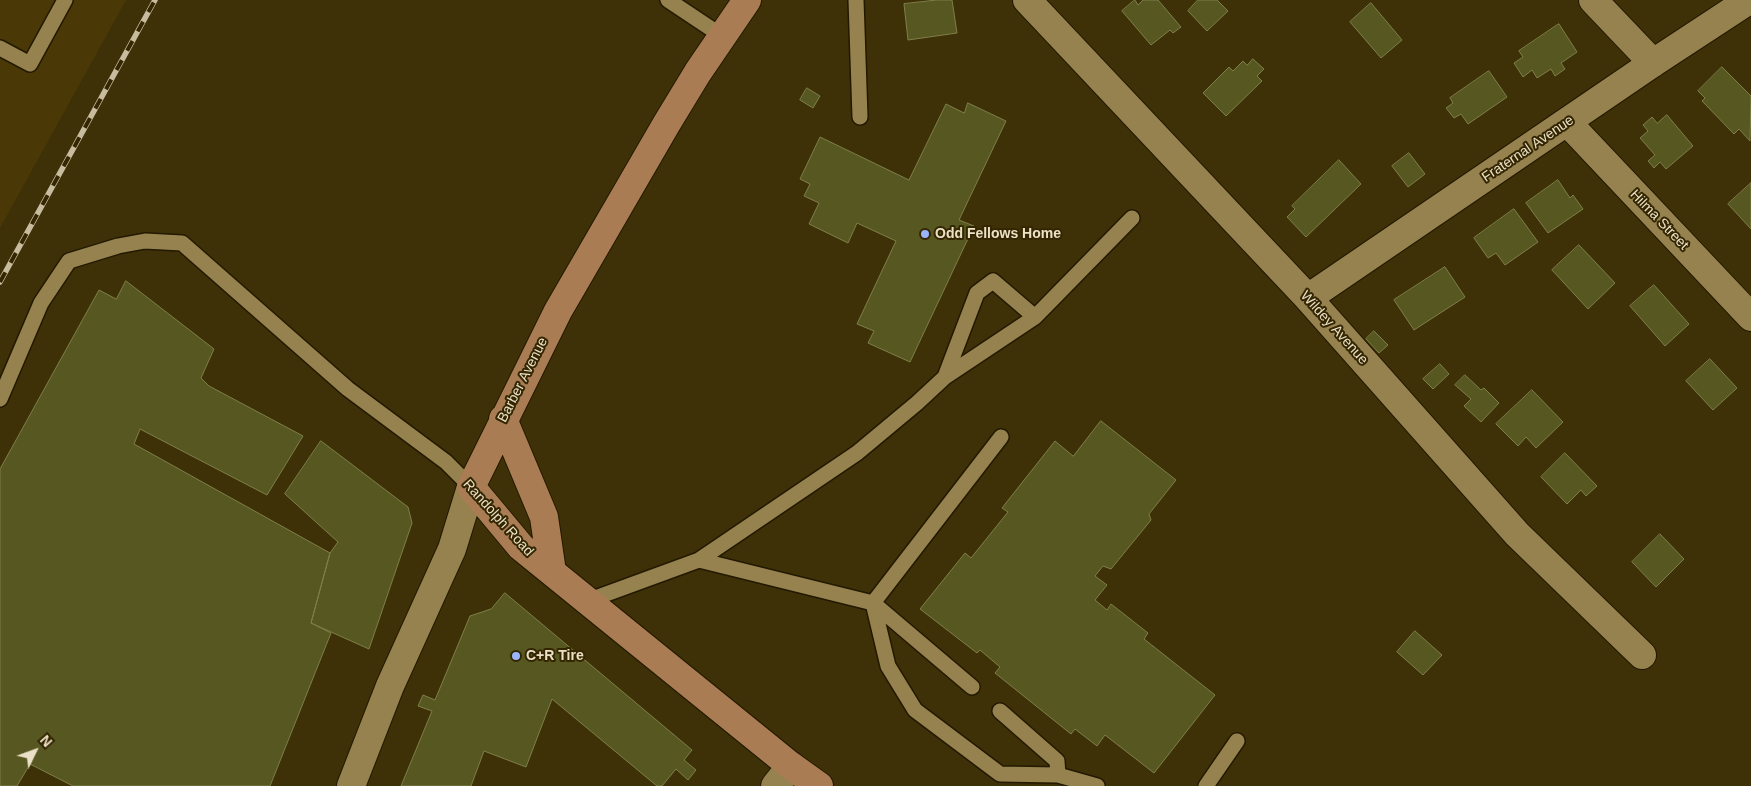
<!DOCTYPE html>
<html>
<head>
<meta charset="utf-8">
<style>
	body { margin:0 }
	#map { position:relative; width:1751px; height:786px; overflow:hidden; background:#3f3107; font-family:Arial,sans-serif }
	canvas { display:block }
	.north { position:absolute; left:10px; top:726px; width:50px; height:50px; -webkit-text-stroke:4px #342600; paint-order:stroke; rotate:48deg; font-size:14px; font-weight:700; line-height:20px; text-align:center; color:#ebe1c6 }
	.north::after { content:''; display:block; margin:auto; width:18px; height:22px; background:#ebe1c6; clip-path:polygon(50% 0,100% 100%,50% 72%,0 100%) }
</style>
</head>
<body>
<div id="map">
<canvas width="1751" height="786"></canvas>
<div class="north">N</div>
</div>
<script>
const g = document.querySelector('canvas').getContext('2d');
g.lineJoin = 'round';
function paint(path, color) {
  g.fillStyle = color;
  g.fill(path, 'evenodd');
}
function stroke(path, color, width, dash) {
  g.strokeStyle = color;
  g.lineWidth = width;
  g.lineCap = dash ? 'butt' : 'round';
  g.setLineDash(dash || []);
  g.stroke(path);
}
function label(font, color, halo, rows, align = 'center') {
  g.font = font + ' Arial,sans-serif';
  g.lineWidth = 4;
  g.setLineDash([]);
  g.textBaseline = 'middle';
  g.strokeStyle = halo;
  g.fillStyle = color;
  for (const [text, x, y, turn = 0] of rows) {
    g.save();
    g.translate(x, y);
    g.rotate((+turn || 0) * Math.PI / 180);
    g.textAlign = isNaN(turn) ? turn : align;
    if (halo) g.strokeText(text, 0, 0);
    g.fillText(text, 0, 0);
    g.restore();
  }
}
paint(new Path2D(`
	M0 0H126L0 228Z`), '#4a3907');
const building = new Path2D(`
	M937 0H952L957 33 908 40 904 4Z
	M1135 0 1138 5 1143 0H1158L1181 27 1173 33 1170 30 1151 45 1122 11Z
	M1198 0H1217L1228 11 1207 31 1188 11Z
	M1371 3 1402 40 1381 58 1350 22Z
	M1559 24 1577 52 1561 63 1565 69 1555 76 1551 69 1537 78 1532 70 1523 77 1514 63 1523 57 1519 51Z
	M1253 59 1264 69 1257 76 1262 81 1226 116 1203 93 1229 67 1233 71 1243 61 1247 65Z
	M1722 67 1751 96 1750 141 1739 129 1734 134 1702 101 1705 98 1698 91Z
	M1489 71 1507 97 1468 124 1461 114 1454 118 1446 108 1453 103 1450 98Z
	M807 88 820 96 813 108 800 100Z
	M968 103 1006 121 959 220 974 226 910 362 868 343 874 331 857 324 896 241 857 223 848 243 809 224 819 203 804 196 810 184 800 179 820 137 909 180 946 104 964 113Z
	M1667 115 1693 146 1666 169 1660 162 1654 168 1648 161 1655 155 1640 138 1648 131 1643 125 1652 117 1657 123Z
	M1409 153 1425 174 1408 187 1392 166Z
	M1339 160 1361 184 1306 237 1287 217 1295 209 1292 206Z
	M1558 180 1570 198 1573 195 1583 209 1548 233 1526 203Z
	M1751 183V229L1728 204Z
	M1514 209 1538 242 1505 265 1496 253 1488 258 1474 238Z
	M1579 245 1615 283 1588 309 1552 270Z
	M1445 267 1465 297 1414 330 1394 300Z
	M126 281 214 349 201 378 209 386 303 436 267 495 140 429 134 444 330 553 311 623 331 633 270 786H73L30 764 17 786H0V469L99 290 116 299Z
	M1654 285 1689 324 1665 346 1630 306Z
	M1374 331 1388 345 1379 353 1366 339Z
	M1710 359 1737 388 1713 410 1686 381Z
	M1440 364 1449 374 1433 389 1423 379Z
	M1465 375 1481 390 1484 388 1499 403 1481 422 1464 406 1471 399 1455 385Z
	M1532 390 1563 422 1536 448 1526 437 1518 446 1496 424Z
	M1101 421 1176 480 1149 514 1151 520 1111 569 1103 566 1095 576 1107 585 1095 600 1107 610 1111 604 1148 633 1144 639 1215 695 1154 773 1105 735 1097 746 1075 729 1071 734 995 673 1000 667 980 650 977 653 920 609 965 553 971 558 1008 512 1002 508 1055 441 1073 456Z
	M321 441 408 507 412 523 369 649 311 623 330 553 338 542 285 494Z
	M1565 453 1597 486 1586 496 1581 490 1567 504 1541 477Z
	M1660 534 1684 559 1656 587 1632 562Z
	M505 593 692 750 684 760 696 770 688 780 676 769 662 786H657L552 699 526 767 484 751 471 786H401L432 711 418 706 423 695 435 700 470 616 491 609Z
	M1415 631 1442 655 1423 675 1397 652Z`);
paint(building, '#575721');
stroke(building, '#7e7f49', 1);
const lane = new Path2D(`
	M668 0 722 36
	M856 0 860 117
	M0 48 30 64 65 0
	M945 377 977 293 993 281 1035 317
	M0 399 41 303 69 261 118 246 145 241 182 243 348 389 446 462 471 487
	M699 560 873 603 888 666 915 710 1000 774 1058 775 1097 786
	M587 601 699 560 857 453 917 403 945 377 1035 317 1132 218
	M972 687 873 603 1001 437
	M1000 711 1057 761 1058 775
	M1206 786 1237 741`);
const street = new Path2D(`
	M1027 0 1308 298 1517 534 1642 655
	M1593 0 1653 63
	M1567 122 1751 317
	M1308 298 1653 63 1749 0
	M351 786 390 686 452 549 471 487
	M775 786 791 766`);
const secondary = new Path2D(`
	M747 0 698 72 667 123 558 311 471 487 521 547 791 766 819 786
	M503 419 544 517 552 572`);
stroke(lane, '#231900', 18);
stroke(street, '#231900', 30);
stroke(secondary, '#231900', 30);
stroke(lane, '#96824e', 15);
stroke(street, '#96824e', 28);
stroke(secondary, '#a97c53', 28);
const rail = new Path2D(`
	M0 282 155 0`);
stroke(rail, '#c7bc9e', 5.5);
stroke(rail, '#342600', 4, [11]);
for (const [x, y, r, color] of [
	[925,234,5,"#9bb5fd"],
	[516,656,5,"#9bb5fd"]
]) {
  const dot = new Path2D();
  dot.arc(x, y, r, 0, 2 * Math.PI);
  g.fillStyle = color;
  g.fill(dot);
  stroke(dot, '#342600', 2);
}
label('14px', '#ebe1c6', '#342600', [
	["Fraternal Avenue",1528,149,-34],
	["Hilma Street",1659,220,46],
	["Wildey Avenue",1334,328,48],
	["Barber Avenue",523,380,-63],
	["Randolph Road",498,518,48]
]);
label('bold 14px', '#ebe1c6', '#342600', [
	["Odd Fellows Home",935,234],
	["C+R Tire",526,656]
], 'left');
</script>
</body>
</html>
